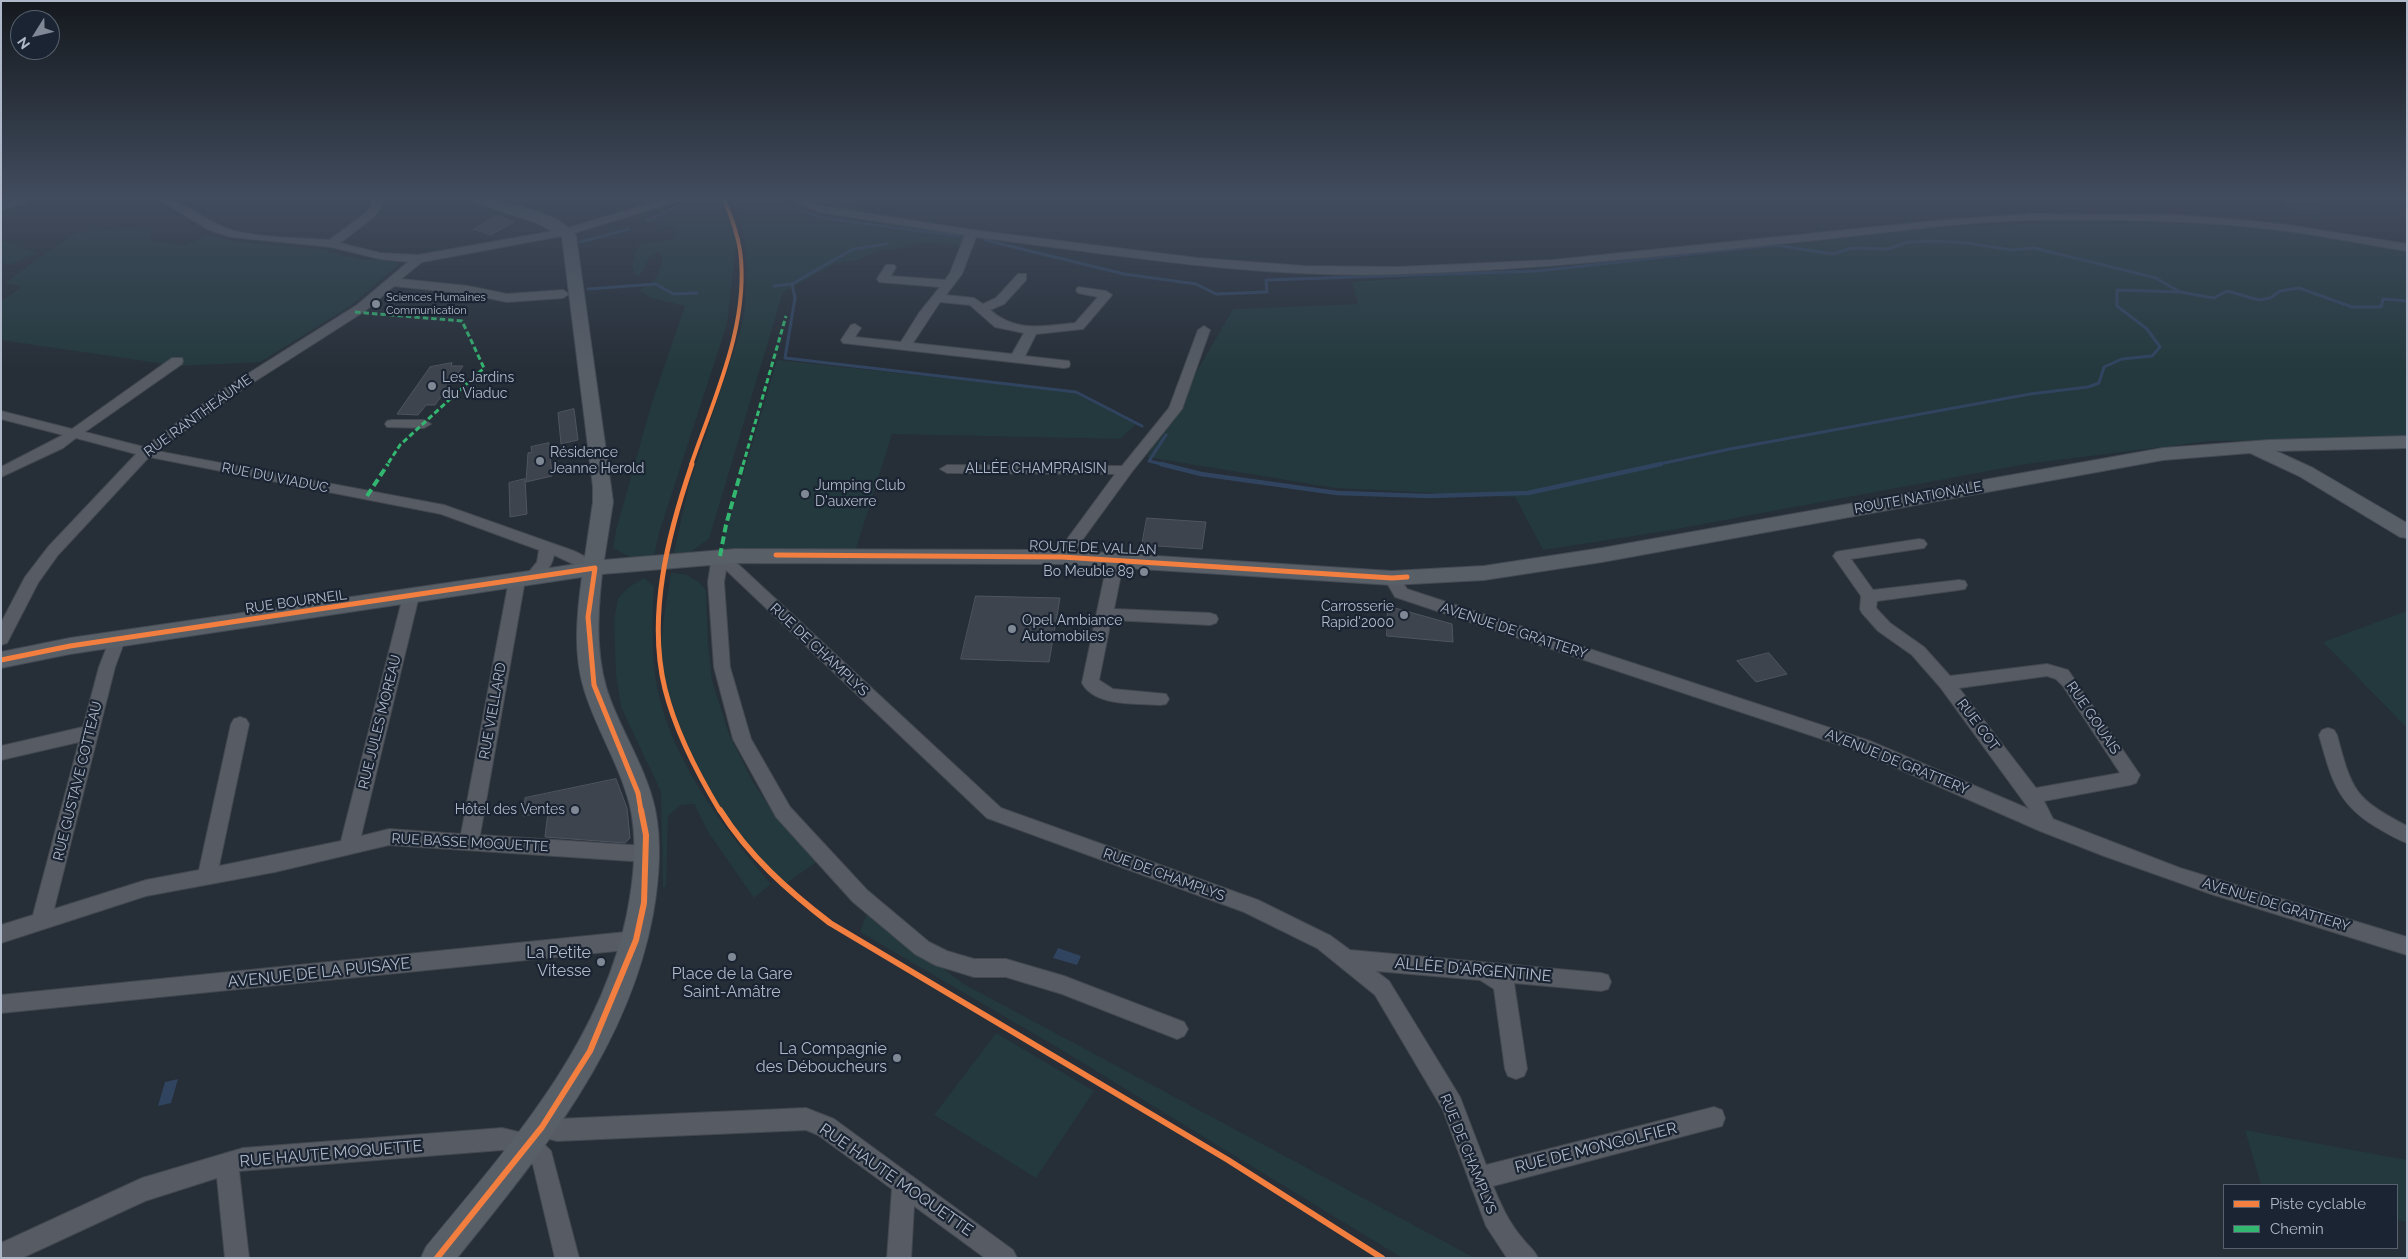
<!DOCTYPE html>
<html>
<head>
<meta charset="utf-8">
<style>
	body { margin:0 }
	#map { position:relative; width:2408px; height:1259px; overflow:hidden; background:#262e37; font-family:Raleway,sans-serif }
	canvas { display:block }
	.frame { position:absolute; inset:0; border:2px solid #b0b9c9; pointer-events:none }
	.legend { position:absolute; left:2223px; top:1184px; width:175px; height:65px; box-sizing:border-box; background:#1a2432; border:1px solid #56606e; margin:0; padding:6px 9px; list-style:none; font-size:15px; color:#b0b9c9 }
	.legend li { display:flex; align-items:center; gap:10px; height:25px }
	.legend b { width:25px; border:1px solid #56606e }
	.north { position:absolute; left:10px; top:10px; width:50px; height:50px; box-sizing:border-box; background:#1a2432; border:1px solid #56606e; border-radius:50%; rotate:234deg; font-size:14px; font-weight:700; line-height:20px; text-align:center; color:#b0b9c9 }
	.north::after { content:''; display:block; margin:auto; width:18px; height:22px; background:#808896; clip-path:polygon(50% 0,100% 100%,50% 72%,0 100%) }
</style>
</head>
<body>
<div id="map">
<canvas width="2408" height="1259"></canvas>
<div class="frame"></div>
<ul class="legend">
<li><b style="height:6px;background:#f27e40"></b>Piste cyclable</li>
<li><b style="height:6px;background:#33b770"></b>Chemin</li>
</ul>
<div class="north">N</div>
</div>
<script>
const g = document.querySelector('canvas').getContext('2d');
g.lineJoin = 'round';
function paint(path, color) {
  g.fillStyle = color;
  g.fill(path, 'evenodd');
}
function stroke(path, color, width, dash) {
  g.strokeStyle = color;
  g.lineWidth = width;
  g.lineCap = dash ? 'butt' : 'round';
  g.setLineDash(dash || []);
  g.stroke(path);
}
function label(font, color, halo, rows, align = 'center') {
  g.font = font + ' Raleway,sans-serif';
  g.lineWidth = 4.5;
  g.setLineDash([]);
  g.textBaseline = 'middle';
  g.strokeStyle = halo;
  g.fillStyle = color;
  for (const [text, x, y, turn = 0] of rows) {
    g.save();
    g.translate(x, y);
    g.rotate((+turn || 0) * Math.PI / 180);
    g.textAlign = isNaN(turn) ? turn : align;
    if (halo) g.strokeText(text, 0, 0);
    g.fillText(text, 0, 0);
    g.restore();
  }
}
paint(new Path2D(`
	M698 199H720L737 237 727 324 659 533 654 557H630L613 548 616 530 652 402 685 306 651 298 639 290C658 280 658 277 663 258L659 252 650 256 640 276 635 274 632 265 639 245 671 240 678 236 674 228 648 221Z
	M731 199H783L816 210 966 235 960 246C944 244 926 241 911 244 896 247 895 252 880 249L858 260 836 263 783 292 709 539 689 553 673 556 689 485 741 329C748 293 750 256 740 221 738 213 734 206 731 199Z
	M806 199H869C854 218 826 206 806 199Z
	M2281 199H2318L2319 218 2285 211Z
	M2055 221 2189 222 2293 232 2407 249V440L2210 441 2026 464 1666 531 1543 550 1515 497 1335 488 1147 457 1233 309 1358 304 1352 282 1681 258 1901 231Z
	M127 228 150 230 151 241 183 246 206 236 241 242 317 249 360 260H396L398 265 349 307 260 362 178 366 1 340V301L22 287 5 283 75 233Z
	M3 241 37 253 9 265 1 263V242Z
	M777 360 1073 392 1136 424 1120 439 892 434 856 549 720 552Z
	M671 572 687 575 699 582 706 590 708 643 712 680 729 734 753 782 778 820 817 862 785 884C730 830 679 756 664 678 657 645 666 606 671 572Z
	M644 578 654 586C652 621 651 661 659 696 676 766 725 830 771 884L754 898 708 832 694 804 681 805 668 816 666 887H663L661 792 621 707 616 675 614 621 618 598 629 587Z
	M2407 611V725H2404L2323 642Z
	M867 913 964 984 1475 1258H1402L1060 1049 860 932Z
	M996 1033 1094 1091 1036 1178 934 1115Z
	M2245 1130 2407 1160V1222L2397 1220V1185H2261Z`), '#23393d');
paint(new Path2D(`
	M1058 948 1081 956 1077 965 1053 958Z
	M178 1079 171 1103 158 1106 165 1082Z`), '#304460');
stroke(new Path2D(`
	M773 199 822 218 958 236
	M647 221 692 199
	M985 240 1124 274 1196 284 1216 294 1267 292 1266 280 1537 271 1775 245 1833 254 1852 248 1888 249 1908 242 1934 241 1968 243 2012 250 2034 248 2156 278 2180 292 2214 298 2227 291 2259 300 2270 298 2280 291 2299 288 2352 307H2381L2383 299 2407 301
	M580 242 629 229
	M792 284 795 298 785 358 1076 392 1142 426
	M774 286 792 284 853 249 887 244
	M588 289 656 284 673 294 697 293
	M1166 435 1149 461 1166 465
	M1655 465 1730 449 2030 394 2088 387 2099 383 2104 367 2122 359 2152 356 2160 347 2147 329 2117 306V290L2179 292`), '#304460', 3);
stroke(new Path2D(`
	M1161 464 1201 474 1337 493 1428 496 1528 493 1661 464`), '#304460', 4.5);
const building = new Path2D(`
	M498 216 514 222 490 235 474 229Z
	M452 363 451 366H463L435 405H426L418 415 397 414 430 367Z
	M574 409 578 440 561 444 558 413Z
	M549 443 552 476 526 482 528 453 532 452 531 447Z
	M525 479 527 514 510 517 509 483Z
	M1147 518 1206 522 1202 549 1142 545Z
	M976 596 1060 598 1049 662 961 659Z
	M1388 606 1452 624 1453 642 1387 636Z
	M1769 653 1787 674 1756 682 1737 661Z
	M616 779 627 808 630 838 625 843 545 837 548 812 523 816 525 798Z`);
paint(building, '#3e444d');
stroke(building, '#4f555f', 1);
const minor = new Path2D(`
	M158 199C186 199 208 225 235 231 265 238 298 238 329 240L367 212 373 203 372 199H382L383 203 375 216 340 243 380 253 418 255 565 229 664 199H680L679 201 567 235 422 262 401 279 468 286 507 294 563 290 569 294 563 298 507 302 468 294 394 286 365 311 232 396 157 451 444 505 574 551 600 564 603 568 600 572H590L554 555C552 567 539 585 526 582L524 578 537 562 539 550 441 514 149 457 58 555 38 583 7 643 1 645V623L25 577 48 547 136 454 76 438 63 448 1 477V467L63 435 1 419V411L72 429 172 358H182L183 361 182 364 85 432 144 447 222 390 357 305 408 262 380 259 331 247 231 237 209 230Z
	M790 199H804L822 206 972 230 1198 258 1305 266 1397 267 1552 260 1944 220 2031 214 2176 215 2242 220 2288 225 2407 244V251C2366 245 2326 236 2286 231 2202 220 2117 219 2033 220 1961 222 1889 232 1818 240 1678 254 1540 270 1400 274 1258 279 1117 255 976 237L962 274 946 295 974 298 983 304 996 298 1018 274H1026V280L1004 304 990 310C1017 333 1043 326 1075 323L1098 297 1078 293 1076 290 1078 287 1106 291 1112 295 1083 329 1036 334 1025 356 1069 361 1070 364 1069 367 1064 368 843 343 841 340 851 325 855 324 861 328 855 337 901 342 919 313 940 287 879 282 877 279 886 265H894L896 267 891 276 945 280 950 273 965 235 819 212ZM940 302 970 305 995 327 1024 333 1012 354 913 343Z
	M1204 326 1210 330 1182 409 1131 473 1067 561H1057L1054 557 1115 474 947 473 940 469 947 465 1122 466 1169 408 1198 330Z
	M392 420H424L431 424 424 428 387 427 385 424 387 421Z
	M1919 539 1924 540 1927 544 1924 548 1851 559 1873 590 1959 580 1965 581 1967 585 1965 589 1959 590 1877 601 1876 608 1890 623 1924 647 1950 676 2047 664 2068 670 2140 775 2136 783 2130 785 2044 801 2053 819 2180 868 2407 937V955L2211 894 2104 856 2040 831 1858 751 1395 597 1384 578 1386 574H1398L1407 589 1870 741 2029 809 1940 687 1912 655 1878 631 1862 613 1860 609 1861 596 1833 556 1836 552 1841 551ZM2047 676 2056 679 2063 686 2120 773 2036 788 1959 688Z
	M720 551 725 552 1001 808 1258 900 1331 936 1350 950 1601 973 1608 975 1611 982 1608 989 1601 991 1514 983 1527 1069 1524 1076 1516 1079 1508 1076 1505 1069 1494 989 1480 980 1376 971 1389 981 1460 1097 1486 1165 1714 1107 1722 1110 1725 1118 1722 1126 1493 1186C1501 1205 1509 1223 1523 1239 1528 1246 1534 1249 1538 1258H1507L1486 1226 1443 1110 1375 995 1317 948 1244 912 987 818 726 570 724 582 730 667 751 739 790 807 867 890 929 942 947 951 974 959H1006L1064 976 1184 1022 1188 1029 1184 1036 1177 1039 1062 994 1006 977H974L935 965 915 954 853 902 776 817 733 739 714 667 708 582 712 556 715 552Z
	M1116 554 1121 555 1124 559 1114 609 1210 613 1216 615 1218 619 1216 623 1210 625 1111 620 1099 680 1113 689 1166 694 1169 699 1166 704 1160 705C1136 703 1095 707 1082 683L1108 559 1111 555Z
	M517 575 523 576 525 580 480 835 646 846 653 848 656 854 653 860 646 862 389 845 275 872 146 896 1 943V925L33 915 79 742 1 760V746L83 727 99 667 111 636H123L125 640 115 667 54 909 146 880 199 870 231 724 234 719 240 717 246 719 249 724 219 866 341 841 403 596 405 592H417L419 596 361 836 389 829 461 834 509 580 511 576Z
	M2328 728 2334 730 2337 735C2352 791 2354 798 2407 826V843C2396 839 2386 833 2376 827 2336 803 2331 777 2319 735L2322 730Z
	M636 931 643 934 646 940 643 946 636 949 1 1013V995Z
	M806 1108 834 1119 1013 1250 1017 1258H985L914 1206 911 1258H887L892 1189 818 1135 806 1130 557 1141 534 1135 531 1127 534 1119 542 1116 557 1119Z
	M502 1128 536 1136 551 1151 579 1258H555L533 1165 522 1154 502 1150 239 1171 249 1258H225L217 1178 145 1201 22 1258H1V1243L142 1178 243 1148Z`);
const major = new Path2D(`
	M8 199H29L27 202 1 210V201Z
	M472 199C500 199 560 212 576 236L611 487 613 502 604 560 735 549 1062 550 1392 571 1484 566 1602 548 2163 448 2269 440 2407 436V448L2276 451 2313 468 2407 523V538L2400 537 2299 476 2250 453 2163 460 1602 562 1484 580 1392 585 1062 564 735 563 602 574C597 618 595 663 612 704 626 739 647 772 655 809 662 843 659 880 653 914 628 1049 541 1154 457 1258H421L426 1247C509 1146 600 1046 627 914 634 879 638 841 630 806 620 765 596 729 584 689 573 653 577 614 582 577L70 654 1 668V652L70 638 584 563 593 502V487L562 237 537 223 474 202Z`);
stroke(minor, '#43484f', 2);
stroke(major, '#444a53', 2);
paint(minor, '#575c64');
paint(major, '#595f67');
stroke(new Path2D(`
	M355 312 462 321 484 368 400 445 387 465
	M743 465 786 316`), '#33b770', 3, [5.5, 3]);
stroke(new Path2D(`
	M367 496 388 464
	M720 556 726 525 743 464`), '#33b770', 4, [8, 4]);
stroke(new Path2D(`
	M691 465C714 398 750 323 740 250 737 232 731 216 724 199`), '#f27e40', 4);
stroke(new Path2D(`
	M692 464C668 534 647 616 665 689 676 733 697 773 720 811
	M776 555 1062 557 1392 578 1407 577
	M1 660 70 646 595 568 588 617 594 685 638 793 641 811`), '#f27e40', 5);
stroke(new Path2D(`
	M720 810C749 856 787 890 830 923L1228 1160 1382 1258
	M437 1258 542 1127 590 1051 636 940 644 903 646 835 641 810`), '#f27e40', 6);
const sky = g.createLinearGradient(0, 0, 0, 375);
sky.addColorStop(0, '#15191e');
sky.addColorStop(0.53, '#414c5e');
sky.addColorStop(1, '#414c5e00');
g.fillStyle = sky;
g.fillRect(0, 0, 2408, 375);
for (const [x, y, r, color] of [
	[376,304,5,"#808896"],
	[432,386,5,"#808896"],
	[540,461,5,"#808896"],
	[805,494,5,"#808896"],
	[1144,572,5,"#808896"],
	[1404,615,5,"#808896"],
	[1012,629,5,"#808896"],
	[575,810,5,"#808896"],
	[732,957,5,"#808896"],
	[601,962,5,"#808896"],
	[897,1058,5,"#808896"]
]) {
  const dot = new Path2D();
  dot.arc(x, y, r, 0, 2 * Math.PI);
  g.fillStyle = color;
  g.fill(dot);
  stroke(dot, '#1a2432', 2);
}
label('11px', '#b0b9c9', '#1a2432', [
	["Sciences Humaines",386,298],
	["Communication",386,311]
], 'left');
label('14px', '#b0b9c9', '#1a2432', [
	["Les Jardins",442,378],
	["du Viaduc",442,394],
	["Résidence",550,453],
	["Jeanne Herold",550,469],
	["Jumping Club",815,486],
	["D'auxerre",815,502],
	["Bo Meuble 89",1134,572,"right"],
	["Carrosserie",1394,607,"right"],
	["Rapid'2000",1394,623,"right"],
	["Opel Ambiance",1022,621],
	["Automobiles",1022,637],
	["Hôtel des Ventes",565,810,"right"]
], 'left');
label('14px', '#b0b9c9', '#1a2432', [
	["RUE RANTHEAUME",198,416,-36],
	["ALLÉE CHAMPRAISIN",1036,469],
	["RUE DU VIADUC",275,478,11],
	["ROUTE NATIONALE",1918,498,-10],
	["ROUTE DE VALLAN",1093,548,2],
	["RUE BOURNEIL",296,602,-8],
	["AVENUE DE GRATTERY",1514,631,18],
	["RUE DE CHAMPLYS",819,650,43],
	["RUE VIELLARD",493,711,-80],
	["RUE GOUAIS",2093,718,56],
	["RUE JULES MOREAU",380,722,-76],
	["RUE COT",1978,725,53],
	["AVENUE DE GRATTERY",1897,762,22],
	["RUE GUSTAVE COTTEAU",78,781,-76],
	["RUE BASSE MOQUETTE",470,843,3],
	["RUE DE CHAMPLYS",1164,875,20],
	["AVENUE DE GRATTERY",2276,905,17],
	["RUE DE CHAMPLYS",1468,1154,68]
]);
label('16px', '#b0b9c9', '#1a2432', [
	["La Petite",591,953],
	["Vitesse",591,971],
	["Place de la Gare",732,974,"center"],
	["Saint-Amâtre",732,992,"center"],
	["La Compagnie",887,1049],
	["des Déboucheurs",887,1067]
], 'right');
label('16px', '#b0b9c9', '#1a2432', [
	["ALLÉE D'ARGENTINE",1473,970,5],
	["AVENUE DE LA PUISAYE",319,973,-6],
	["RUE DE MONGOLFIER",1596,1148,-14],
	["RUE HAUTE MOQUETTE",331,1154,-5],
	["RUE HAUTE MOQUETTE",896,1180,35]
]);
</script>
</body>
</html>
